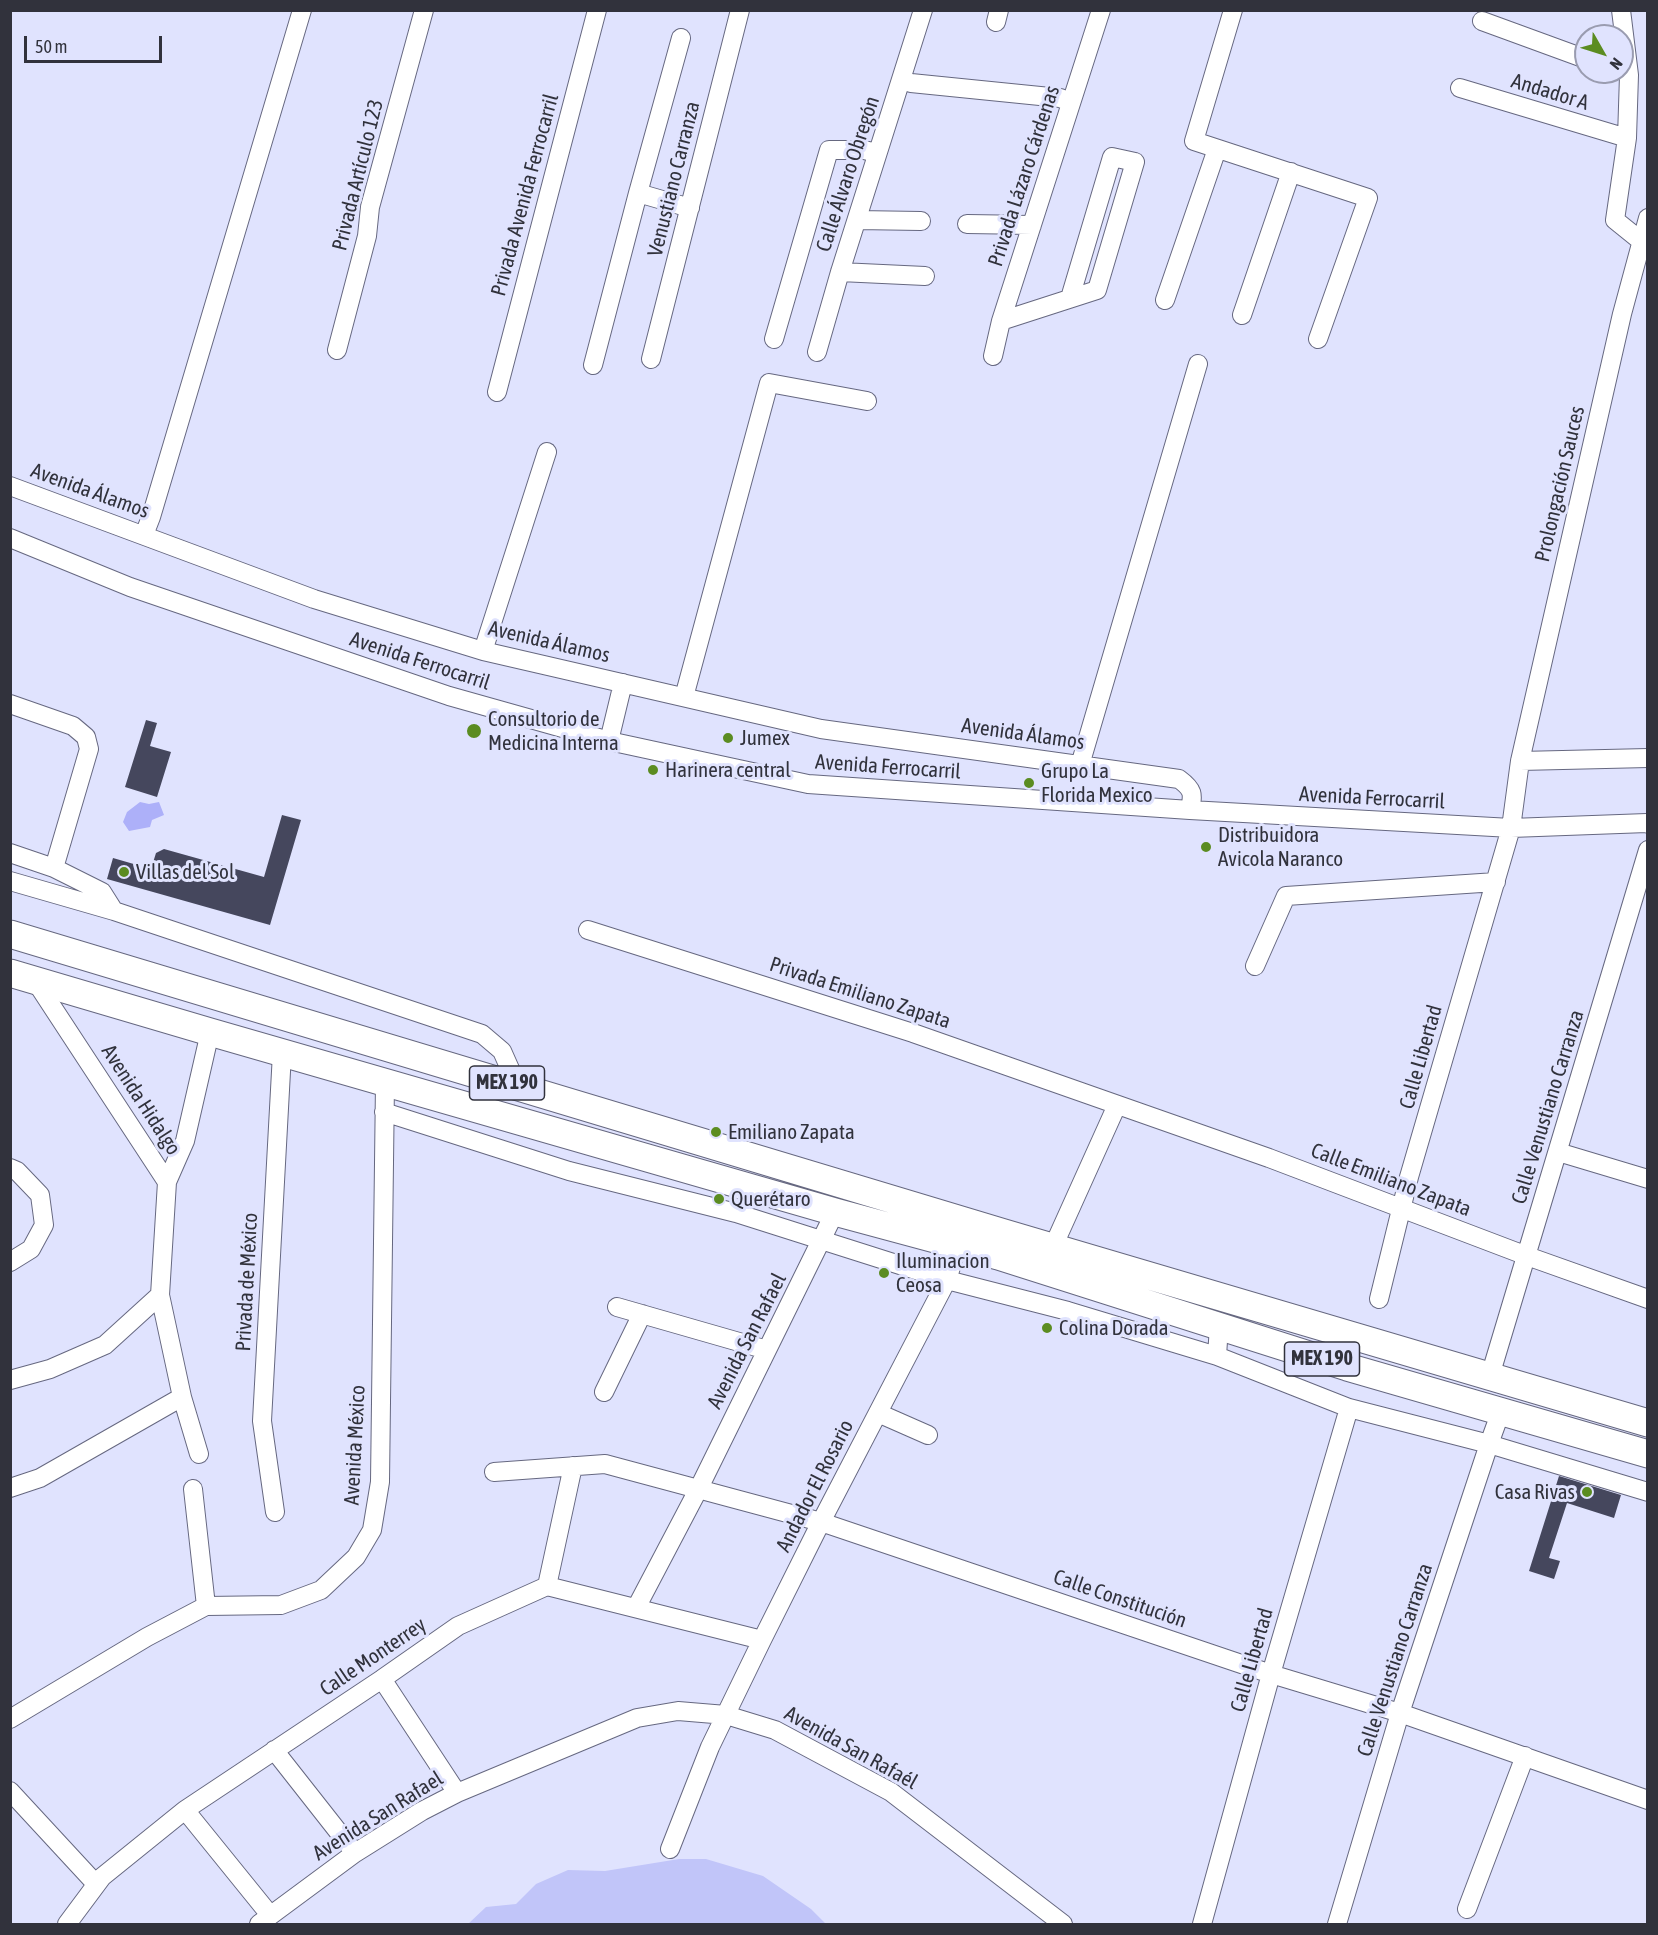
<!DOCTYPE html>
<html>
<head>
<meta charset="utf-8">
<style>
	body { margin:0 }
	#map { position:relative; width:1658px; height:1935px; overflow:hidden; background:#e0e3fe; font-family:"Asap Condensed",sans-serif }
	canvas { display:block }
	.frame { position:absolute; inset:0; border:12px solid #31323c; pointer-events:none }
	.north { position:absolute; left:1574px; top:24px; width:60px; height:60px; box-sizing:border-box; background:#e0e3fe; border:2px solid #9a9cb0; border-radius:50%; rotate:129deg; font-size:16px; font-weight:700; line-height:24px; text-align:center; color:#31323c }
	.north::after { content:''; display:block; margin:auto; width:21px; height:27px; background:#5b8c21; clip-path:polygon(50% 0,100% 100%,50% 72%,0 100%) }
	.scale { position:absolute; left:24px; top:36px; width:138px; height:27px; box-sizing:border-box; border:3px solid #31323c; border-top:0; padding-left:8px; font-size:18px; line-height:21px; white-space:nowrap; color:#31323c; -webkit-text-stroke:4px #e0e3fe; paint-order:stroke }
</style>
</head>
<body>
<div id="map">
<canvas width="1658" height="1935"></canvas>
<div class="frame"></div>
<div class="north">N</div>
<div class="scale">50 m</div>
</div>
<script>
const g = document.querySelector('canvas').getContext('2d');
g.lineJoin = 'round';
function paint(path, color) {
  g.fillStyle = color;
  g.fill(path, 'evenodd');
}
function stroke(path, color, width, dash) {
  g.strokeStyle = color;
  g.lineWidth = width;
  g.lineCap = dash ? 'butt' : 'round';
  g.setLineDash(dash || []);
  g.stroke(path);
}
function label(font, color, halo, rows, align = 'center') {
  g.font = font + ' "Asap Condensed",sans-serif';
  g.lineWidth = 6;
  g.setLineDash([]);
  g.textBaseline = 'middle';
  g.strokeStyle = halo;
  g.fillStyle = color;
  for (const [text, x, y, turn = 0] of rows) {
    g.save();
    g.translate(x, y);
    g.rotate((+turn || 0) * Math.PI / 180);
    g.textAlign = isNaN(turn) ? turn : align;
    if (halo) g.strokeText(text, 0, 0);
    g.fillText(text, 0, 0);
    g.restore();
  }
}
paint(new Path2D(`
	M679 1859H706L763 1876 811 1909 826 1924H468L486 1907 516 1904 536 1884 568 1870 605 1871Z`), '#c1c5f9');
paint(new Path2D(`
	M140 802 149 804 159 802 164 815 152 820 150 827 129 831 123 822 127 812Z`), '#adb0f9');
paint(new Path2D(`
	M146 720 157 723 150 746 171 752 157 797 125 787Z
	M282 815 301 820 270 925 107 879 113 858 151 869 156 853 164 849 264 877Z
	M1559 1476 1621 1495 1614 1518 1567 1503 1549 1558 1560 1561 1554 1579 1529 1571Z`), '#45475d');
const minor = new Path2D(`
	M1233 10 1194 141 1368 198 1318 339
	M1621 10 1629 75 1627 138 1615 220 1641 241
	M1482 21 1586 59
	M996 22 999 10
	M902 80 911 83 1060 98 1071 102
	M1460 88 1627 138
	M638 193 690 208
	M857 220 921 221
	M967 224 1032 225
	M840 272 925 276
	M1165 300 1217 149
	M1242 315 1291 172
	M1001 321 1097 290 1135 162 1112 157 1070 298
	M774 339 829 150H864L877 153
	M337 350 367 236 370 207 424 10
	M817 352 840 272 923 10
	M993 356 1001 321 1101 10
	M651 359 740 10
	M593 365 638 193 681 38
	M497 392 597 10
	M10 486 314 599 483 651 821 729 1179 779C1194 790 1193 794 1190 810
	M144 535 151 517 302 10
	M10 538 130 587 449 696 609 741 808 784 1190 810 1511 828 1647 823 1648 824
	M483 651 547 452
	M684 697 769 383 867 401
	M10 704 73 726 86 737 89 749 54 868 102 892 114 911
	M609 741 623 683
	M1520 761 1648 758
	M1080 765 1198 364
	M10 853 54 868
	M10 881 114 911 482 1034 502 1051 518 1087
	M588 930 913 1033 1269 1158 1527 1256 1648 1299
	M1255 966 1286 896 1496 882
	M384 1112 569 1171 736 1213 947 1280 1068 1311 1217 1356
	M1558 1152 1648 1179
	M10 1168 17 1171 40 1195 44 1225 31 1249 10 1262
	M167 1182 185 1141 210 1032
	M1053 1247 1117 1105
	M1379 1299 1409 1177 1511 828 1520 761 1622 314 1648 218
	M617 1307 767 1350
	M1219 1326 1217 1356 1349 1408 1489 1444 1648 1492
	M1490 1376 1648 850
	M10 1380 50 1369 105 1345 160 1295 167 1182 36 982
	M604 1392 642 1314
	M182 1397 199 1454
	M878 1413 928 1435
	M494 1472 605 1464 821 1522 1271 1674 1400 1713 1648 1800
	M10 1488 40 1478 182 1397 160 1295
	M193 1489 206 1606
	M275 1512 262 1421 282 1053
	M547 1586 573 1466
	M636 1608 698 1490 835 1212
	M382 1679 457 1793
	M10 1719 147 1637 206 1606 281 1605 321 1590 356 1557 372 1530 380 1482 385 1083
	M274 1750 355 1853
	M10 1791 96 1884
	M185 1810 270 1915
	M670 1849 710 1747 762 1640 821 1522 947 1280 958 1245
	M1467 1909 1525 1756
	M67 1924 102 1877 185 1810 382 1679 458 1626 547 1586 762 1640
	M259 1924 355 1853 422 1811 457 1793 637 1718 678 1711 726 1715 775 1730 891 1792 1063 1924
	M1202 1924 1271 1674 1349 1408
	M1337 1924 1400 1713 1489 1444 1501 1411`);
const highway = new Path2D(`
	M10 934 1004 1233 1648 1423
	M10 973 210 1032 835 1212 998 1256 1347 1367 1648 1454`);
stroke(minor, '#666880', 20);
stroke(highway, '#666880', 29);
stroke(minor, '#fff', 18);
stroke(highway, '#fff', 27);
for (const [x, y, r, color] of [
	[474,731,8,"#5b8c21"],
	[728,738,6,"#5b8c21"],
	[653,770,6,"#5b8c21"],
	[1029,783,6,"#5b8c21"],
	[1206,847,6,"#5b8c21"],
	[124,872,6,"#5b8c21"],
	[716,1132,6,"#5b8c21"],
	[719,1199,6,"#5b8c21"],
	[884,1273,6,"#5b8c21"],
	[1047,1328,6,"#5b8c21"],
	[1587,1492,6,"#5b8c21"]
]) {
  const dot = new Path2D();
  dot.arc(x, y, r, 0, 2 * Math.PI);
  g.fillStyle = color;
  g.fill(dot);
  stroke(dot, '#e0e3fe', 2);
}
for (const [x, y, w] of [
	[507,1083,75],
	[1322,1359,75]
]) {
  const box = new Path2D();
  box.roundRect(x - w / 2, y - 17, w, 34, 4.5);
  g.fillStyle = '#e0e3fe';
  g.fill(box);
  stroke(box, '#31323c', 1.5);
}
label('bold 20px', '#31323c', null, [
	["MEX 190",507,1083],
	["MEX 190",1322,1359]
]);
label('21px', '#31323c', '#e0e3fe', [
	["Andador A",1550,92,17],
	["Calle Álvaro Obregón",848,174,-72],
	["Privada Artículo 123",358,175,-76],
	["Privada Lázaro Cárdenas",1024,176,-72],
	["Venustiano Carranza",674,179,-76],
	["Privada Avenida Ferrocarril",525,195,-75],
	["Prolongación Sauces",1560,484,-77],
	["Avenida Álamos",90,491,20],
	["Avenida Álamos",549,642,13],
	["Avenida Ferrocarril",420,661,18],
	["Avenida Álamos",1023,734,8],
	["Avenida Ferrocarril",888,767,4],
	["Avenida Ferrocarril",1372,798,3],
	["Privada Emiliano Zapata",860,993,18],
	["Calle Libertad",1421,1057,-74],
	["Avenida Hidalgo",141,1100,57],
	["Calle Venustiano Carranza",1548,1107,-73],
	["Calle Emiliano Zapata",1391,1180,21],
	["Privada de México",247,1282,-87],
	["Avenida San Rafael",747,1341,-63],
	["Avenida México",355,1445,-87],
	["Andador El Rosario",815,1486,-63],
	["Calle Constitución",1120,1599,19],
	["Calle Monterrey",373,1657,-34],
	["Calle Libertad",1252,1660,-74],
	["Calle Venustiano Carranza",1395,1660,-72],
	["Avenida San Rafaél",851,1748,29],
	["Avenida San Rafael",378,1816,-32]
]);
label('21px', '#31323c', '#e0e3fe', [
	["Consultorio de",488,719],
	["Medicina Interna",488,743],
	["Jumex",740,738],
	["Harinera central",665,770],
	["Grupo La",1041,771],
	["Florida Mexico",1041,795],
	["Distribuidora",1218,835],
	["Avicola Naranco",1218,859],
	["Villas del Sol",136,872],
	["Emiliano Zapata",728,1132],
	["Querétaro",731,1199],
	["Iluminacion",896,1261],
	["Ceosa",896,1285],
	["Colina Dorada",1059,1328],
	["Casa Rivas",1575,1492,"right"]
], 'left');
</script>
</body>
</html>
